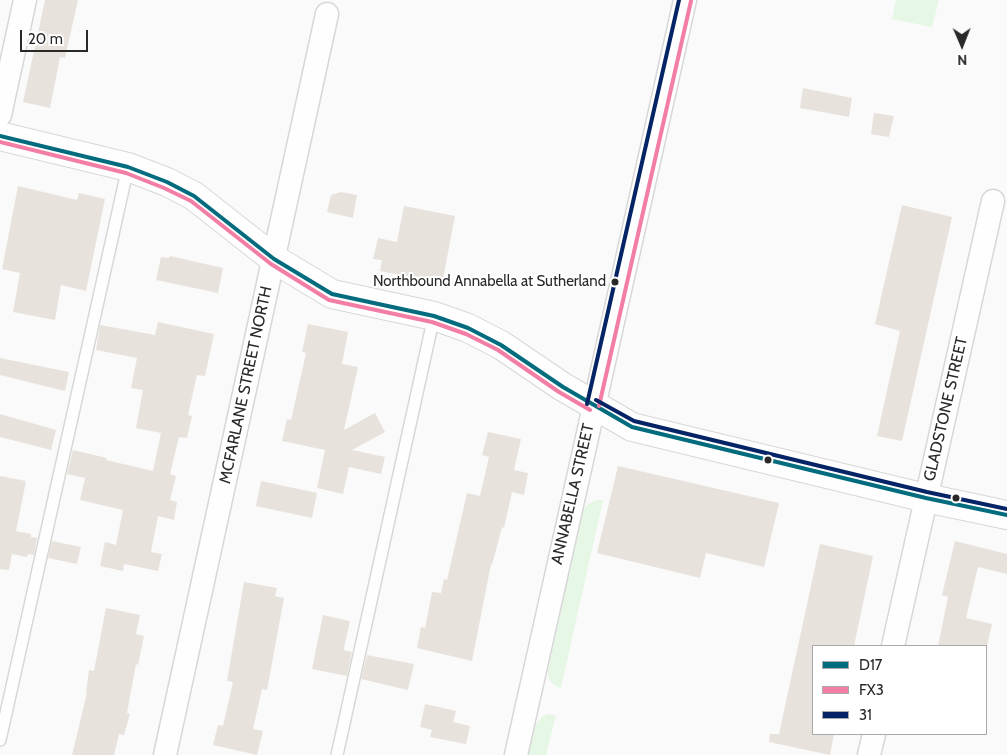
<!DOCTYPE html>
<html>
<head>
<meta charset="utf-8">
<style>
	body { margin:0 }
	#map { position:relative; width:1007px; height:755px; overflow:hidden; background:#fafafa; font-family:Cabin,sans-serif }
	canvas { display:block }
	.legend { position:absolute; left:812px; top:645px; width:175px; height:90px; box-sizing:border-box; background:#fff; border:1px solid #a9a9a9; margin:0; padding:6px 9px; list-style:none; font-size:15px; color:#292929 }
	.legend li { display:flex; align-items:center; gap:10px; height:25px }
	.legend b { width:25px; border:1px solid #a9a9a9 }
	.north { position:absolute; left:937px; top:20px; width:50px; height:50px; -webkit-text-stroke:4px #fff; paint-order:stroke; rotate:179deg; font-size:14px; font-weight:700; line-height:20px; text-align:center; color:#292929 }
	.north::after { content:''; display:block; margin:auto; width:18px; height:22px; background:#292929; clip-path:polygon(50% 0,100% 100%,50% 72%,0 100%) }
	.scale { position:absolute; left:20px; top:30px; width:68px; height:22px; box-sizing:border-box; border:2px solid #292929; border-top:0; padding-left:6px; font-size:15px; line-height:18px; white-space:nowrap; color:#292929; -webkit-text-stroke:4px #fff; paint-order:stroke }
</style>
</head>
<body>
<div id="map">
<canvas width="1007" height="755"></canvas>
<ul class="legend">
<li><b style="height:6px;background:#026c7e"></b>D17</li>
<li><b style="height:6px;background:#f27ea6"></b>FX3</li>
<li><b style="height:6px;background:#052465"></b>31</li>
</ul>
<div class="north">N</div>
<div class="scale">20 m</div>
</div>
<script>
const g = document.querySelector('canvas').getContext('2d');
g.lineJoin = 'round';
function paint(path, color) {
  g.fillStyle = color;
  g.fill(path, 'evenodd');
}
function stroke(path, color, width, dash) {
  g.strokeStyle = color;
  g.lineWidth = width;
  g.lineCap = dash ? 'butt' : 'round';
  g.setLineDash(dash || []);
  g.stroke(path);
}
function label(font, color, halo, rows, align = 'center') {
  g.font = font + ' Cabin,sans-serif';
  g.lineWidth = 4;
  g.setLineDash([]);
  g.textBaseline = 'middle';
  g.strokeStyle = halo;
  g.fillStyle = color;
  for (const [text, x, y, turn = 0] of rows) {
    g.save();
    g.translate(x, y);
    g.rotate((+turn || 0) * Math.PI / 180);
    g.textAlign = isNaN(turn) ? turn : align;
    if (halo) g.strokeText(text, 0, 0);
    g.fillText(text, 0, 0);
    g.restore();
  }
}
paint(new Path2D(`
	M896 0H939L932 27 892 19Z
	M596 500H603L561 688C551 685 547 680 548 670L583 511 586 505Z
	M548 714 556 715 546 755H528C532 741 532 719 548 714Z`), '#e6f7e6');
paint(new Path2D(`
	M45 0H78L65 58 60 57 50 108 23 102Z
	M803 88 852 98 849 117 800 108Z
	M874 113 894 116 889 137 871 134Z
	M18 186 77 200 79 193 105 199 86 291 61 285 55 320 13 312 20 273 2 269Z
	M341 192 357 195 353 218 327 212 331 195Z
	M902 205 952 217 902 441 877 436 900 331 875 324Z
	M404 206 455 216 442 284 380 271 382 260 373 259 378 238 397 242Z
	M170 256 223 268 218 293 156 280 161 257 169 258Z
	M158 322 214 334 205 376 197 375 188 415 192 416 187 438 179 437 170 474 176 476 170 500 177 502 174 520 158 516 151 552 162 554 158 571 124 564 123 571 100 566 105 542 116 545 123 510 80 500 85 478 67 474 73 450 107 458 106 460 153 471 161 433 136 428 143 390 131 388 137 358 96 350 100 325 155 335Z
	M308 324 348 332 342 364 358 367 344 430 375 413 385 432 352 450 385 457 381 474 349 467 343 494 317 488 325 450 282 441 287 419 291 420 306 353 302 352Z
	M0 358 69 372 65 391 0 375Z
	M0 414 56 430 51 450 0 437Z
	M488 432 521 439 514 470 528 473 524 495 512 492 504 528 502 527 492 565 491 564 472 661 417 648 421 627 425 628 432 592 441 593 444 579 447 580 467 493 480 496 489 457 482 455Z
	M618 466 779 503 764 567 706 553 700 578 597 553Z
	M0 476 26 481 16 531 31 534V537L37 538 34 555 28 554 27 557 12 554 9 570 0 569Z
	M261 481 317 493 312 518 256 506Z
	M52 541 81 547 77 564 48 558Z
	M955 541 1007 554V574L978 567 966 618 992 624 987 646H938L948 597 942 595Z
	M820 544 873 556 854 646H813V734H834L830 755 769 742 770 734H779Z
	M244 582 277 588 275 596 284 598 267 690 262 689 253 729 263 731 257 755 213 745 218 725 223 726 233 682 227 681Z
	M106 608 140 615 136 634 144 636 138 665 136 664 127 713 130 714 124 735 119 734 114 755H72L87 693 86 692 89 670 94 671Z
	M323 615 350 621 344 648V650L352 652 347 676 312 669Z
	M367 655 414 664 408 690 361 679Z
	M425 704 456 711 453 722 470 726 466 744 430 737 432 730 420 727Z`), '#e8e2dd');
const service = new Path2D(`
	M0 740 128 167
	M337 755 434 316`);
const minor = new Path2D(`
	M0 115 25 0
	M893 646 993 201
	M165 755 327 14
	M516 755 685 0
	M869 755 874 734`);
const tertiary = new Path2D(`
	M0 136 128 167 167 182 194 196 274 259 332 294 434 316 468 328 501 345 563 387 632 427 926 498 1007 515`);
stroke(service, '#d7d7d8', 14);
stroke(minor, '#d7d7d8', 25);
stroke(tertiary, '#d7d7d8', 30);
stroke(service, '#fefefe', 11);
stroke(minor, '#fefefe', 22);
stroke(tertiary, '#fefefe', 28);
stroke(new Path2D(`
	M0 136 128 167 167 182 194 196 274 259 332 294 434 316 468 328 501 345 563 387 632 427 926 498 1007 515`), '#026c7e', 4);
stroke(new Path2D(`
	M0 142 126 173 164 188 191 201 271 264 329 300 432 322 466 334 498 350 559 392 590 410
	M599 406 691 1`), '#f27ea6', 4);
stroke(new Path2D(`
	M596 400 634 421 927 492 1007 509
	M587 404 679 0`), '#052465', 4);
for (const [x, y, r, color] of [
	[615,282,4.5,"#292929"],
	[768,460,4.5,"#292929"],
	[956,498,4.5,"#292929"]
]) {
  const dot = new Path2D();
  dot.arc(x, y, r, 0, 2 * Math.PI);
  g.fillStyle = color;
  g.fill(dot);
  stroke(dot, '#fff', 2);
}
label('15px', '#292929', '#fff', [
	["Northbound Annabella at Sutherland",606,282]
], 'right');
label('16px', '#292929', '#fff', [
	["MCFARLANE STREET NORTH",246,385,-78],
	["GLADSTONE STREET",946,409,-77],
	["ANNABELLA STREET",573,494,-77]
]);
</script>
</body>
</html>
